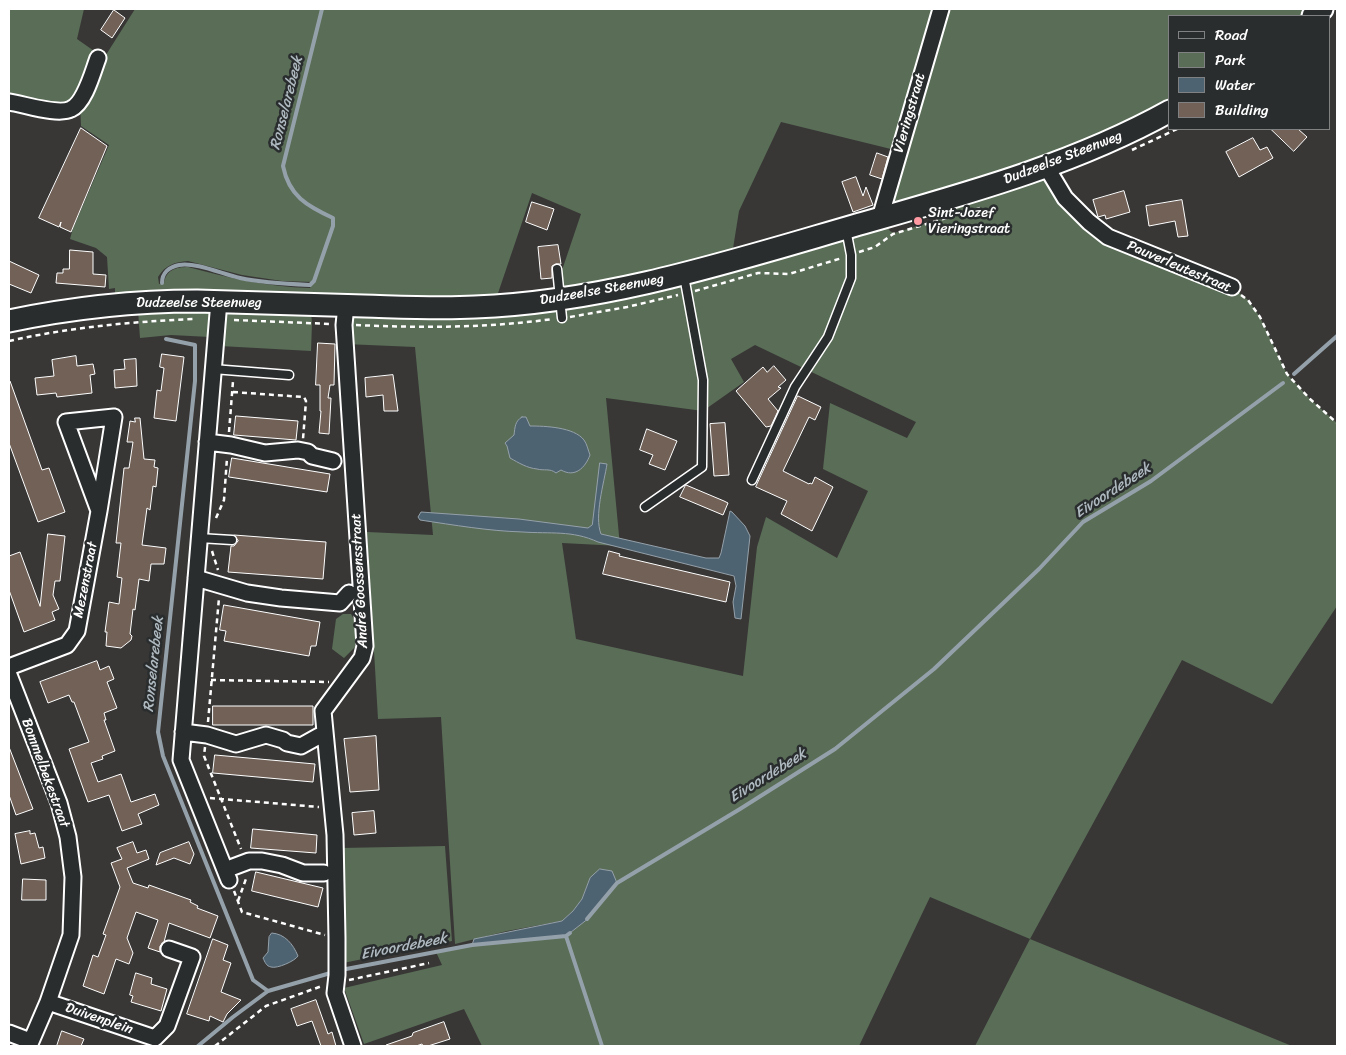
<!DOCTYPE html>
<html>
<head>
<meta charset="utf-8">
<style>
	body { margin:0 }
	#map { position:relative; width:1346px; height:1055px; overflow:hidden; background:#383736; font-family:Sriracha,sans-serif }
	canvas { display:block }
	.frame { position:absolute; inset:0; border:10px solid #fff; pointer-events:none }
	.legend { position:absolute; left:1168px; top:15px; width:162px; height:115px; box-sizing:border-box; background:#2a2d2e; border:1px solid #7f8182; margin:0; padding:6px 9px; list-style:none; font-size:15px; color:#fff }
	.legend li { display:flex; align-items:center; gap:10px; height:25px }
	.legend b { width:25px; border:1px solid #7f8182 }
</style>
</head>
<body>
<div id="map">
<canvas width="1346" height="1055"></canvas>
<div class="frame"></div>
<ul class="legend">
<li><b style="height:6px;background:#2a2d2e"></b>Road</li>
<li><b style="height:14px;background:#5a6d57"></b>Park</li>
<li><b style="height:14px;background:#4e6372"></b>Water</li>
<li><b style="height:14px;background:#716157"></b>Building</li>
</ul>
</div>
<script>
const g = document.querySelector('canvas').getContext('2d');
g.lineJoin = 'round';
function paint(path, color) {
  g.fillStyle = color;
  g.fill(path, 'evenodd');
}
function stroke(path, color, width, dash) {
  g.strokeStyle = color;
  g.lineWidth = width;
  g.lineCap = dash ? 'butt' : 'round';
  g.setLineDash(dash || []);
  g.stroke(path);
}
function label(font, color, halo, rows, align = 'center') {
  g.font = font + ' Sriracha,sans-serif';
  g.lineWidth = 5;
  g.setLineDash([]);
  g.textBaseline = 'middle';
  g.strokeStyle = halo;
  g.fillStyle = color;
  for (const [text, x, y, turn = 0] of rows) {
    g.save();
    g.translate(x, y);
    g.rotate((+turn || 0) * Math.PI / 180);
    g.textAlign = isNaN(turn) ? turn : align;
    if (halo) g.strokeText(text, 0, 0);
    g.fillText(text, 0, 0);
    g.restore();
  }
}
paint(new Path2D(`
	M9 9H84L77 39 104 58 135 9H1300L1314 15 1313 16H1170V111L880 218 890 231 894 233 938 220 937 208 1043 176 1089 222 1232 287 1248 300 1260 317 1287 374 1310 399 1337 423V606L1272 704 1182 660 1030 939 1292 1046H975L1030 939 930 897 859 1046H482L464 1009 364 1044 344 988 442 965 436 952 472 945 566 936 589 918 590 878 582 899 573 911 562 921 507 931 455 944 441 717 378 719 367 532 433 535 415 347 345 344 346 305 310 293 177 290 115 293V288L109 289 107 257 96 248 70 239 73 228 109 145 81 126 80 102 71 109 9 102ZM781 122 899 151 880 218 731 261 739 211ZM532 193 581 214 558 282 560 300 494 305ZM188 261 242 275 282 281 313 282 310 288C267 287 229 278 188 267 176 267 166 270 164 283L159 284 158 277C165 265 175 262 188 261ZM755 345 916 422 907 438 830 403 823 469 868 491 837 558 766 517 757 547 743 676 576 639 562 543 620 546 606 398 703 411 744 382 731 359Z
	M202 308 210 315V337L171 335 140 338 138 310Z
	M234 309 311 311 312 323 311 351 220 346 223 315Z
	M343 614H351L357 625 355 647 344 658 332 649 336 619Z
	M445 846 452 941 343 963 341 848Z`), '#5a6d57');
const water = new Path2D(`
	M522 417H526L530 426C545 426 574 427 584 440 587 444 588 450 590 455 585 468 575 478 561 470L556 473C550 468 544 471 537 469 527 468 519 463 510 458L507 446 505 443 514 435C515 427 515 421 522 417Z
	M600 463 607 464C604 483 594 516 601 534L706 558H719L721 553 730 511 732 512 745 526 750 536 741 619 735 618 733 602 736 586 734 576 598 542C572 530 550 534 523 532 488 531 454 525 420 520L418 517 421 512 519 519 588 528 592 525Z
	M600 869 612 871 617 883 589 918 566 936 472 945 474 939 562 921 573 911 582 899 590 878Z
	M272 933C285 934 293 944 298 956 295 961 277 969 271 967 266 966 265 962 263 958L268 952 269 937Z`);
paint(water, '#4e6372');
stroke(water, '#95a1aa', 1);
stroke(new Path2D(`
	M162 283C162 273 169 267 179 265 196 262 222 274 240 278 263 283 287 284 310 285L314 281 333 226V218C307 206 289 196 283 166L322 9
	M166 339 195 345V381L158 732 163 756 253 980 268 991
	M1294 374 1337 336
	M587 919 617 883 740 809 835 749 934 669 1039 569 1083 522 1151 481 1283 383
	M566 936 602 1046
	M341 970 472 945 566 936 570 933
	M198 1046 233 1017 268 991 334 972`), '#95a1aa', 4);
const building = new Path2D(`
	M114 10 125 18 112 38 101 30Z
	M81 128 107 146 71 232 60 227 61 222 59 227 39 218Z
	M1271 129H1298L1307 137 1294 151Z
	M1253 138 1260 150 1267 147 1273 158 1239 177 1226 152Z
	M877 153 888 157 882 179 870 175Z
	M856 177 863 196 866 187 873 205 853 212 842 182Z
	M1124 191 1130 212 1106 219 1105 215 1098 217 1093 200Z
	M1182 200 1188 236 1178 237 1175 221 1149 226 1146 206Z
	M532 202 554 209 547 230 526 222Z
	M558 245 561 264H556L552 266V278L541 279 538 247Z
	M70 250 93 252V274L106 275 105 287 56 283 57 273H63V269H69Z
	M9 261 39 275 31 293 9 284Z
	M318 343 335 344 334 385H330L328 398H331L329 434 319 433 321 411H320V385H316Z
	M162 354 184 357 176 421 154 418 157 390 161 391 164 368 160 367Z
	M76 356 77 366 93 364 95 374 90 375 92 393 57 397 56 393 37 395 35 378 54 376 52 360Z
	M136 359 137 386 115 388 114 370 125 369 124 360Z
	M774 366 786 380 778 387 781 388 768 399 778 411 771 426 766 427 736 391 763 367 767 372Z
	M393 375 398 411H384L383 395 366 397 365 378Z
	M9 381H10L42 470 49 468 65 512 38 522 9 443Z
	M798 396 821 407 815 420 809 417 783 471 809 484 810 483 812 484 815 477 833 487 812 531 781 514 787 501 756 487Z
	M236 416 298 421 296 440 234 435Z
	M135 418H140L144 459 155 460 154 467 158 468 156 487 153 486 150 510 147 508 142 545 166 548 164 564H151L149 581 139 579 135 610 133 609 130 634 132 636 131 640 121 648 106 646 107 632H105L109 602 119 604 122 578 117 577 121 543H116L124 468H129L133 442H127L130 421 135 422Z
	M725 423 729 475 714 476 710 424Z
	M647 429 677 441 665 470 649 464 653 455 640 450Z
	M232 458 330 474 327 492 229 477Z
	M686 485 724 501 728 503 723 515 680 497Z
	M48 534 65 536 60 581H55L53 595 59 609 52 612 55 620 24 632 9 590V556L20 552 40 606Z
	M234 535 326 542 323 579 228 572 231 546H234L238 541Z
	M609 551 620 554 619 556 730 582 726 602 603 574Z
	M224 605 320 622 316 646H311L309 656 224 641 226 631 220 630Z
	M97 661 100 670 109 666 114 679 107 682 117 708 104 713 106 720H104L115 751 102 756 103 759 91 763 98 782 121 774 131 802 155 794 159 805 138 814 142 824 122 831 109 795 88 802 69 749 89 742 74 702H72L69 695 48 703 40 682Z
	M213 706H313V725H213Z
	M376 736 379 790 350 792 344 739Z
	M9 747 33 809 16 815 9 795Z
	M215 755 315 764 313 782 213 773Z
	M374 811 376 833 354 835 352 813Z
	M253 829 317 835 316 853 251 848Z
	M30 831V834L35 833 39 848 43 847 45 858 21 864 15 834Z
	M133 842 137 853 146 850 149 859 127 868 133 883 148 888 149 885 191 900 190 902 198 906 197 908 218 916 210 938 169 923 164 942 160 946V952L148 948 158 920 136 912 127 938 133 953 129 964 116 959 104 994 83 986 93 955 98 957 106 935 103 934 120 887 111 863 122 859 117 848Z
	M189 842 194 854 190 864 174 858 156 865 160 853Z
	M256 872 323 888 318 907 252 891Z
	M23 879 46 880V900H22Z
	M213 939 228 945 223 960 231 963 221 992 241 1000 227 1014 223 1022 210 1016 209 1021 187 1014Z
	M136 973 152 978 151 984 167 989 161 1011 131 1002 133 996 130 995Z
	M316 1000 328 1034 332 1032 336 1046H321L312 1021 297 1026 291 1009Z
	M444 1022 450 1039 428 1046H423L422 1044 416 1046H386V1045L412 1036 413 1033Z
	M62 1031 84 1039 81 1046H57Z`);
paint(building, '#716157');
stroke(building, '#fff', 1);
const service = new Path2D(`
	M557 269 562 318
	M213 369 289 375
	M752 480 795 387 828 337 851 278V255L846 229
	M645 507 702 467 703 380 684 276
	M199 538 232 540`);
const minor = new Path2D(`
	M9 102C24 104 58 116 71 109 85 103 93 71 98 58
	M1047 168 1065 198 1089 222 1108 237 1232 287
	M880 218 941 9
	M219 301 181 760 229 880
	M346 305 344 325 365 646 362 658 323 711 335 835 337 938V975L335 993 353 1046
	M207 442 231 445 265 453 298 450 308 452 312 456 333 461
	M196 578 247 593 281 598 340 603 349 593
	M9 667 67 645 77 631 99 511 114 417 66 422 99 511
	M9 675 59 803 68 837 73 877 71 935 48 1002 29 1046
	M183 732 207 735 236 744 266 735 283 740 287 743 301 746 319 736
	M225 870 249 861H262L282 865 303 873H324
	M48 1002 155 1038 167 1026 192 957 169 949
	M9 1033 30 1041`);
const secondary = new Path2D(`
	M1313 16 1322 9
	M9 321C71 308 133 301 197 301 253 303 308 304 364 306 401 307 438 309 475 307 605 302 729 262 853 226 961 195 1071 166 1170 111`);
stroke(service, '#fff', 11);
stroke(minor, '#fff', 19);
stroke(secondary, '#fff', 25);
stroke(new Path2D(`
	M1132 150 1177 129
	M859 252 875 247 893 234 980 208
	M695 291 758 273 789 274 842 258
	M1241 295 1248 300 1260 317 1287 374 1310 399 1337 423
	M570 317 627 307 678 295
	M234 320 330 324
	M356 325C422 328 487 328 553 319
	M9 341C72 327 129 322 193 319
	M233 392 304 397 306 401 303 439
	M229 432 233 381
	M216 518 224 500 227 458
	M212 551 218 570
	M211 680 329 682
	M208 722 219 598
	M205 747 204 756 241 849
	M210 798 319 807
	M234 891 242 912 325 935
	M238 901 247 876
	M349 980 429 963
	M215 1046 266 1006 322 986`), '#fff', 2.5, [5, 4]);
stroke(service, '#2a2d2e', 8);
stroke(minor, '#2a2d2e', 15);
stroke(secondary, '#2a2d2e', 21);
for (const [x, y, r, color] of [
	[918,221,5,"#ff9aa2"]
]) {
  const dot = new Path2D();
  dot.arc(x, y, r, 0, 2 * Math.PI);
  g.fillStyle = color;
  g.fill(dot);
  stroke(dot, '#2a2d2e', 2);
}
label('14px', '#fff', '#2a2d2e', [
	["Vieringstraat",910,113,-74],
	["Dudzeelse Steenweg",1063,158,-21],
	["Pauverleutestraat",1179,267,23],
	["Dudzeelse Steenweg",602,290,-10],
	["Dudzeelse Steenweg",199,303],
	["Mezenstraat",86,580,-79],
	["André Goossensstraat",360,581,-93],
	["Bommelbekestraat",45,773,70],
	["Duivenplein",99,1019,19]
]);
label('14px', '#fff', '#2a2d2e', [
	["Sint-Jozef",928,213],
	["Vieringstraat",928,229]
], 'left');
label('italic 15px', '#afb9c0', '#2a2d2e', [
	["Ronselarebeek",287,103,-76],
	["Eivoordebeek",1113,491,-33],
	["Ronselarebeek",154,664,-84],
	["Eivoordebeek",768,776,-32],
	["Eivoordebeek",404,947,-11]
]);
</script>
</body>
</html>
